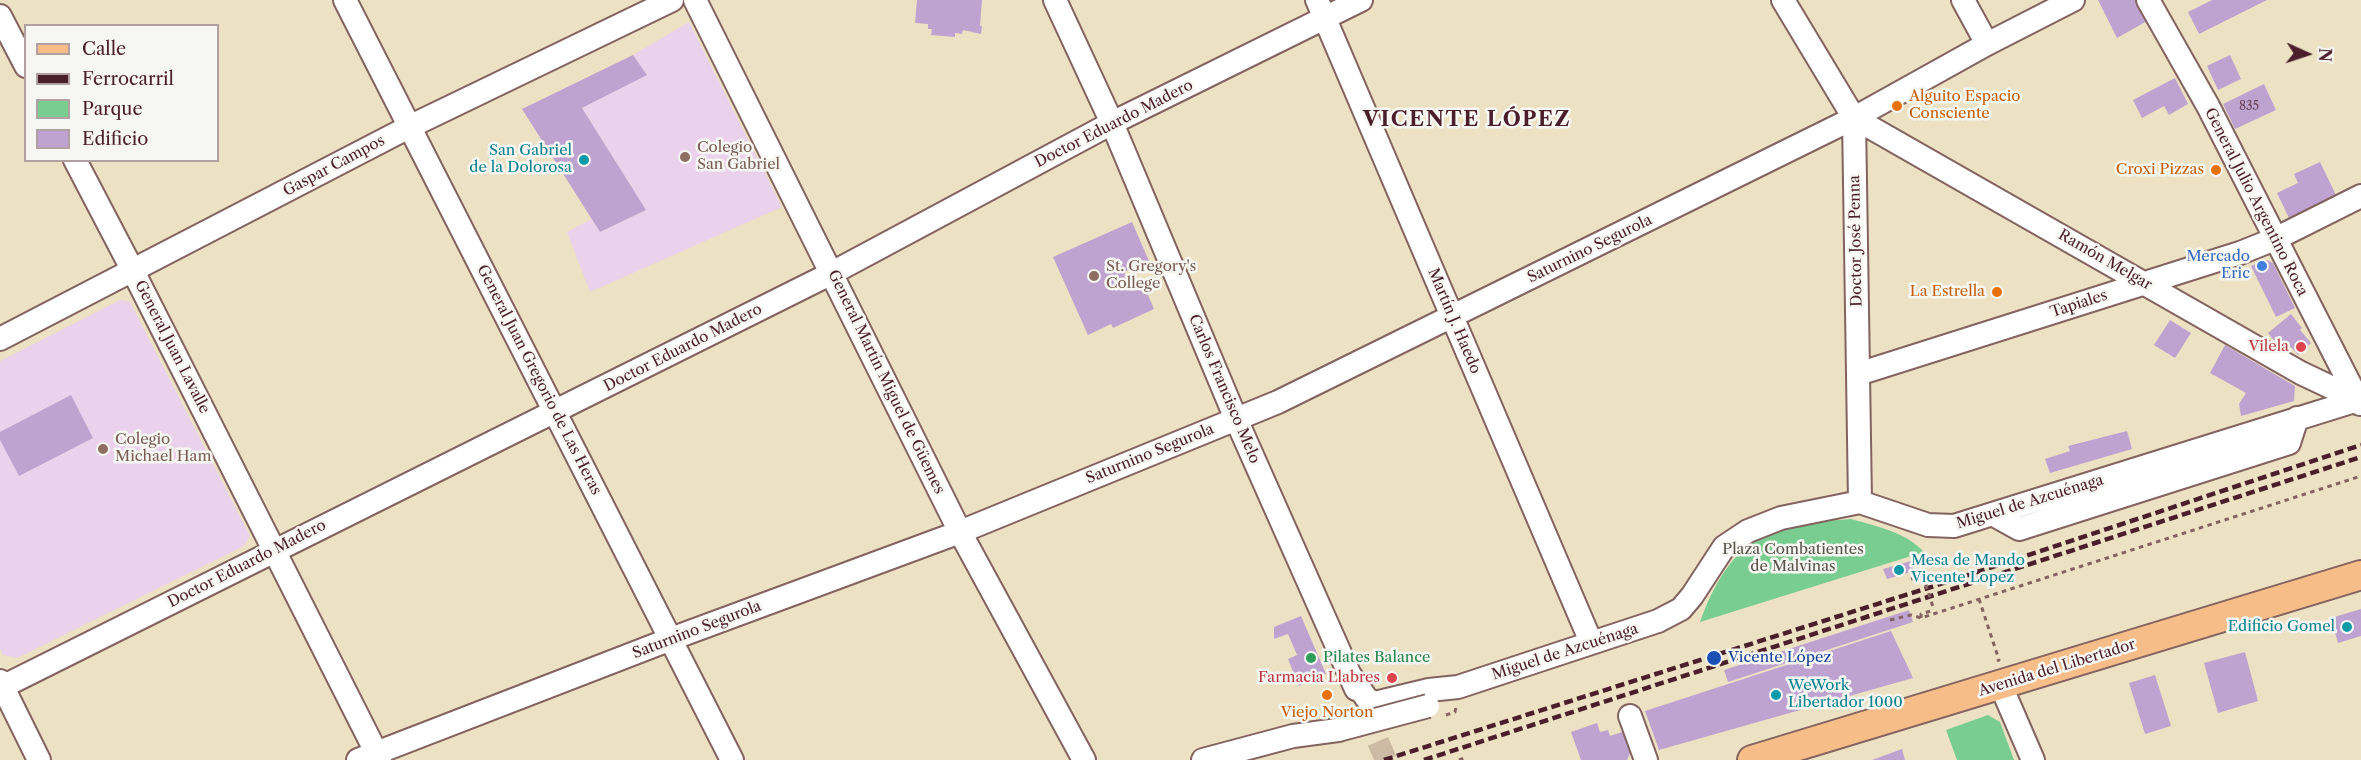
<!DOCTYPE html>
<html>
<head>
<meta charset="utf-8">
<style>
	body { margin:0 }
	#map { position:relative; width:2361px; height:760px; overflow:hidden; background:#ece1c2; font-family:"Libre Caslon Text",serif }
	canvas { display:block }
	.legend { position:absolute; left:24px; top:24px; width:195px; height:138px; box-sizing:border-box; background:#f6f6f2; border:2px solid #b1a0a2; margin:0; padding:8px 10px; list-style:none; font-size:18px; color:#4a1f2b }
	.legend li { display:flex; align-items:center; gap:12px; height:30px }
	.legend b { width:30px; border:2px solid #b1a0a2 }
	.north { position:absolute; left:2277px; top:24px; width:60px; height:60px; -webkit-text-stroke:4px #f6f6f2; paint-order:stroke; rotate:93deg; font-size:16px; font-weight:700; line-height:24px; text-align:center; color:#4a1f2b }
	.north::after { content:''; display:block; margin:auto; width:21px; height:27px; background:#4a1f2b; clip-path:polygon(50% 0,100% 100%,50% 72%,0 100%) }
</style>
</head>
<body>
<div id="map">
<canvas width="2361" height="760"></canvas>
<ul class="legend">
<li><b style="height:8px;background:#f7bd88"></b>Calle</li>
<li><b style="height:8px;background:#4a1f2b"></b>Ferrocarril</li>
<li><b style="height:16px;background:#7acd90"></b>Parque</li>
<li><b style="height:16px;background:#bea3d1"></b>Edificio</li>
</ul>
<div class="north">N</div>
</div>
<script>
const g = document.querySelector('canvas').getContext('2d');
g.lineJoin = 'round';
function paint(path, color) {
  g.fillStyle = color;
  g.fill(path, 'evenodd');
}
function stroke(path, color, width, dash) {
  g.strokeStyle = color;
  g.lineWidth = width;
  g.lineCap = dash ? 'butt' : 'round';
  g.setLineDash(dash || []);
  g.stroke(path);
}
function label(font, color, halo, rows, align = 'center') {
  g.font = font + ' "Libre Caslon Text",serif';
  g.lineWidth = 5;
  g.setLineDash([]);
  g.textBaseline = 'middle';
  g.strokeStyle = halo;
  g.fillStyle = color;
  for (const [text, x, y, turn = 0] of rows) {
    g.save();
    g.translate(x, y);
    g.rotate((+turn || 0) * Math.PI / 180);
    g.textAlign = isNaN(turn) ? turn : align;
    if (halo) g.strokeText(text, 0, 0);
    g.fillText(text, 0, 0);
    g.restore();
  }
}
paint(new Path2D(`
	M689 22 782 207 590 292 567 232 592 219 600 232 646 210 582 108 646 75 633 55Z
	M120 300 130 302 250 536 244 546 17 658 3 655 0 648V361Z`), '#ead1ec');
paint(new Path2D(`
	M1851 519C1878 527 1904 531 1924 552L1700 622C1715 580 1739 538 1786 526 1807 521 1829 521 1851 519Z
	M1988 715 2000 722 2014 760H1957L1946 730Z`), '#7acd90');
paint(new Path2D(`
	M917 0H982L980 26H982L981 34 963 30 962 34 955 33V37L931 35 932 29H928V24L915 23Z
	M2098 0H2135L2147 21 2117 38Z
	M2212 0H2267L2199 34 2188 12Z
	M633 55 647 75 582 108 646 210 600 232 522 109Z
	M2230 55 2241 79 2218 90 2207 66Z
	M2175 78 2188 104 2169 115 2164 106 2142 118 2133 100Z
	M2264 84 2276 110 2235 129 2223 104Z
	M2320 162 2336 195 2289 218 2277 193 2298 183 2294 174Z
	M1132 222 1149 261 1124 272 1132 290 1135 284 1142 280 1148 283 1150 292 1148 295 1154 309 1113 328 1111 324 1088 335 1053 257Z
	M2267 260 2273 263 2295 308 2276 317 2251 266Z
	M2291 314 2302 328 2300 330 2311 343 2298 355 2291 347 2284 353 2268 333Z
	M2170 320 2191 333 2175 358 2154 345Z
	M2225 345 2295 386 2294 401 2241 416 2239 404 2246 393 2210 373Z
	M71 395 93 438 19 476 0 440V432Z
	M2127 431 2132 449 2050 473 2045 459 2070 451 2068 446Z
	M1911 561 1914 571 1887 579 1883 569Z
	M2361 609V636L2338 643 2331 618Z
	M1909 610 1913 622 1728 682 1724 670Z
	M1301 616 1326 674 1299 686 1288 659 1297 655 1288 634 1274 639V627Z
	M1891 631 1913 678 1659 750 1645 711Z
	M2245 652 2258 701 2218 713 2204 663Z
	M2155 675 2171 726 2145 734 2129 683Z
	M1597 723 1600 732 1608 730 1610 736 1625 731 1631 751 1627 760H1581L1571 732Z
	M1902 749 1905 760H1872Z`), '#bea3d1');
stroke(new Path2D(`
	M1365 711 1386 760`), '#ccbaa4', 22, [22, 11]);
const minor = new Path2D(`
	M345 0 732 760
	M695 0 960 532 1084 760
	M1055 0 1112 123 1236 419 1356 689
	M1317 0 1591 642
	M1783 0 1854 118 1860 502
	M1963 0 1987 44
	M2148 0 2208 106 2360 404
	M0 16 26 66
	M1854 118 2301 373 2358 400
	M75 160 133 271 380 760
	M0 339 409 127 672 0
	M1858 374 2240 253 2275 239 2361 196
	M1992 514 2019 529 2289 443 2297 418
	M1350 675 1367 699 1375 703 1429 690 1458 687 1658 621 1681 609 1692 596 1724 547 1748 531 1781 518 1860 502 1928 525 1954 526 2361 399
	M0 681 39 760
	M2001 686 2033 760
	M0 688 832 273 1112 123 1361 0
	M1630 716 1646 760
	M358 760 671 639 960 532 1278 402 1854 118 1987 44 2073 0
	M1203 760 1293 736 1338 730`);
const major = new Path2D(`
	M1752 760 2361 575`);
stroke(minor, '#836360', 26);
stroke(major, '#836360', 32);
stroke(new Path2D(`
	M1911 579 1923 576
	M1979 599 1999 660 1997 661
	M1921 618V614L1934 610
	M1890 620 1911 615 1921 618 2361 476
	M1446 715 1455 712 1456 707
	M1459 760 1467 757`), '#836360', 3, [4.5, 4.5]);
stroke(minor, '#fff', 22);
stroke(major, '#f7bd88', 28);
stroke(new Path2D(`
	M1384 760 1953 580 2361 445
	M1424 760 2361 457`), '#4a1f2b', 4.5, [9, 4.5]);
const minorBridge = new Path2D(`
	M1338 730 1428 706`);
stroke(minorBridge, '#836360', 26, []);
stroke(new Path2D(`
	M1923 576 1934 610`), '#836360', 3, [4.5, 4.5]);
stroke(minorBridge, '#fff', 22);
for (const [x, y, r, color] of [
	[1897,106,6,"#e8710a"],
	[685,157,6,"#8d6e63"],
	[584,160,6,"#0f9aa8"],
	[2216,170,6,"#e8710a"],
	[2262,266,6,"#3f7fe0"],
	[1094,276,6,"#8d6e63"],
	[1997,292,6,"#e8710a"],
	[2301,347,6,"#e0444e"],
	[103,449,6,"#8d6e63"],
	[1899,570,6,"#0f9aa8"],
	[2347,627,6,"#0f9aa8"],
	[1311,658,6,"#2e9e5b"],
	[1714,658,8,"#1a4fb4"],
	[1392,678,6,"#e0444e"],
	[1327,695,6,"#e8710a"],
	[1776,695,6,"#0f9aa8"]
]) {
  const dot = new Path2D();
  dot.arc(x, y, r, 0, 2 * Math.PI);
  g.fillStyle = color;
  g.fill(dot);
  stroke(dot, '#f6f6f2', 2);
}
label('12px', '#674054', null, [
	["835",2249,107]
]);
label('15px', '#c56008', '#f6f6f2', [
	["Alguito Espacio",1909,97,"left"],
	["Consciente",1909,114,"left"],
	["Croxi Pizzas",2204,170],
	["La Estrella",1985,292],
	["Viejo Norton",1327,713,"center"]
], 'right');
label('15px', '#4a1f2b', '#f6f6f2', [
	["Doctor Eduardo Madero",1114,124,-27],
	["Gaspar Campos",334,166,-28],
	["General Julio Argentino Roca",2256,202,63],
	["Doctor José Penna",1856,241,-91],
	["Saturnino Segurola",1590,249,-26],
	["Ramón Melgar",2105,260,30],
	["Tapiales",2079,304,-18],
	["Martín J. Haedo",1454,321,67],
	["General Juan Lavalle",172,347,63],
	["Doctor Eduardo Madero",683,348,-27],
	["General Juan Gregorio de Las Heras",539,380,63],
	["General Martín Miguel de Güemes",886,382,64],
	["Carlos Francisco Melo",1224,389,67],
	["Saturnino Segurola",1150,454,-22],
	["Miguel de Azcuénaga",2030,502,-17],
	["Doctor Eduardo Madero",247,564,-27],
	["Saturnino Segurola",697,630,-21],
	["Miguel de Azcuénaga",1565,652,-18],
	["Avenida del Libertador",2057,668,-17]
]);
label('15px', '#785e54', '#f6f6f2', [
	["Colegio",697,148],
	["San Gabriel",697,165],
	["St. Gregory's",1106,267],
	["College",1106,284],
	["Colegio",115,440],
	["Michael Ham",115,457]
], 'left');
label('15px', '#0d838f', '#f6f6f2', [
	["San Gabriel",572,151],
	["de la Dolorosa",572,168],
	["Mesa de Mando",1911,561,"left"],
	["Vicente Lopez",1911,578,"left"],
	["Edificio Gomel",2335,627],
	["WeWork",1788,686,"left"],
	["Libertador 1000",1788,703,"left"]
], 'right');
label('15px', '#366cbe', '#f6f6f2', [
	["Mercado",2250,257],
	["Eric",2250,274]
], 'right');
label('15px', '#be3a42', '#f6f6f2', [
	["Vilela",2289,347],
	["Farmacia Llabres",1380,678]
], 'right');
label('15px', '#585349', '#f6f6f2', [
	["Plaza Combatientes",1793,550],
	["de Malvinas",1793,567]
]);
label('15px', '#27864d', '#f6f6f2', [
	["Pilates Balance",1323,658]
], 'left');
label('15px', '#164399', '#f6f6f2', [
	["Vicente López",1728,658]
], 'left');
g.letterSpacing = '1.5px';
label('bold 21px', '#4a1f2b', '#f6f6f2', [
	["VICENTE LÓPEZ",1467,120]
]);
g.letterSpacing = '0px';
</script>
</body>
</html>
